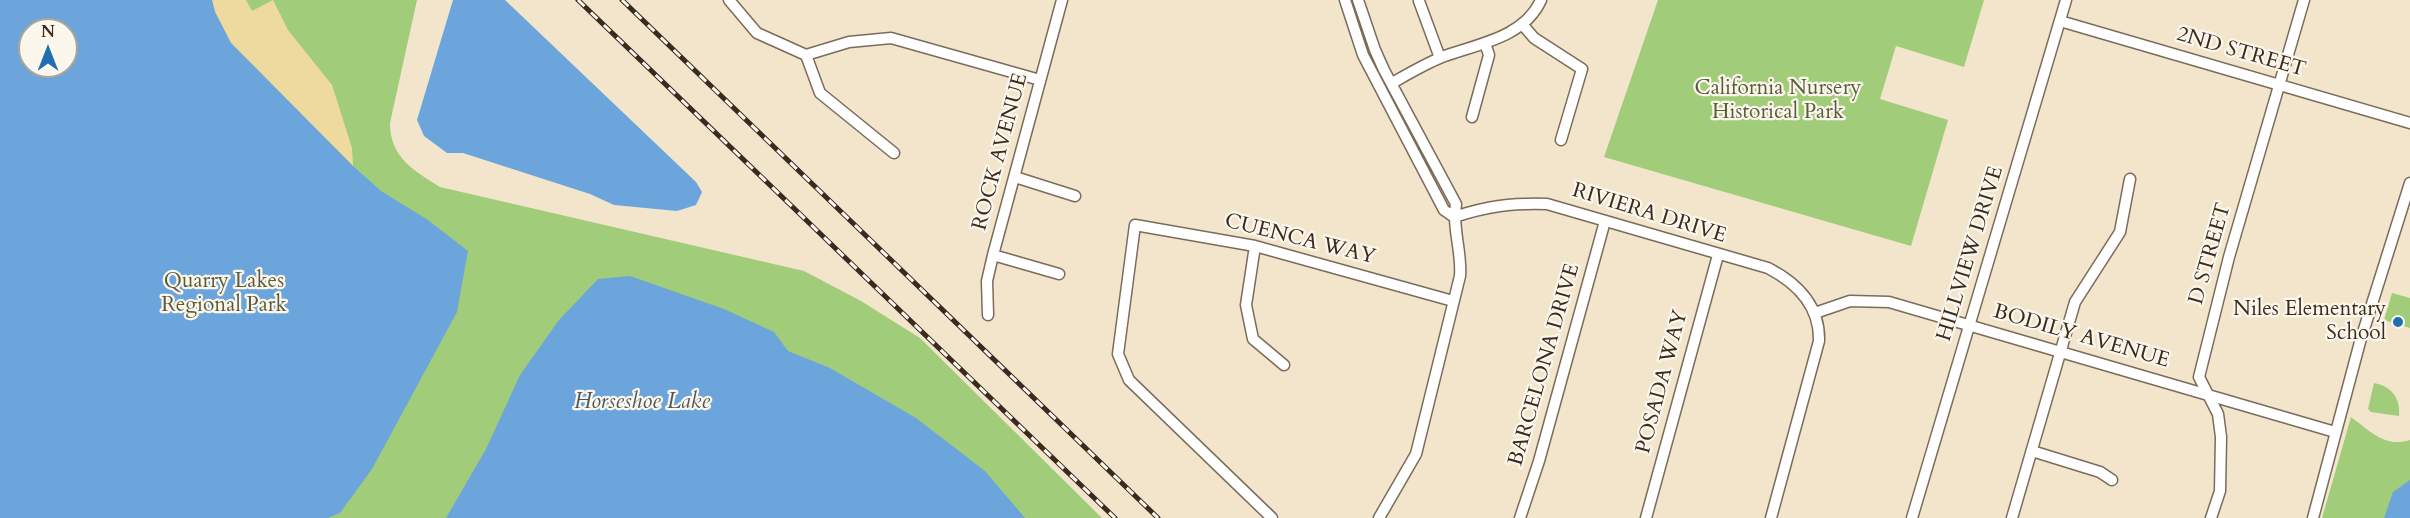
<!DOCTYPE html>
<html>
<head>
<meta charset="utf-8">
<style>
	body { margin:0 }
	#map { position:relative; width:2410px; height:518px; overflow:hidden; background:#f3e5cb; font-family:Cardo,serif }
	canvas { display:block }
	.north { position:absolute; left:18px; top:18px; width:60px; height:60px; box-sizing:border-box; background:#fbf7ec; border:2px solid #aea59a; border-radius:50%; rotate:0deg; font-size:16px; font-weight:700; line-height:24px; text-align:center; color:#3b2a1e }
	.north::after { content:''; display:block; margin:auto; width:21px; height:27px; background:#1f6fb2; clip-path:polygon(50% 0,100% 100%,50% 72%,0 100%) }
</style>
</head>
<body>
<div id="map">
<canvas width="2410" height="518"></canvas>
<div class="north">N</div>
</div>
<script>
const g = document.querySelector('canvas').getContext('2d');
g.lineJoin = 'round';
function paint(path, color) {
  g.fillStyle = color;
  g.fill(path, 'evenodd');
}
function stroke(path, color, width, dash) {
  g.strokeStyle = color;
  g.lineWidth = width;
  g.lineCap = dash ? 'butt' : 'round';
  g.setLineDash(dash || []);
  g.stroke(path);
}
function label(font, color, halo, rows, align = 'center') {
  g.font = font + ' Cardo,serif';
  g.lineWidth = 4.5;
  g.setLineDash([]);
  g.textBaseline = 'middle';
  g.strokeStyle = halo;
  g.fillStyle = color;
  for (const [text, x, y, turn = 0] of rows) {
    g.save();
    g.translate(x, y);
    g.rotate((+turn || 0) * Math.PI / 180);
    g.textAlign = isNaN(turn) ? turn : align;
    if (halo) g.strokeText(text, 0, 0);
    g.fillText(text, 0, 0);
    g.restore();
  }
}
paint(new Path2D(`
	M0 0H417L390 123C390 157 413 170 440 187L804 271 861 301 920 338 1102 518H0ZM30 30H66V66H30Z
	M1658 0H1984L1964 67 1896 46 1880 99 1948 120 1911 246 1604 157Z
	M2392 293 2410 298V328L2384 320Z
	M2374 383C2391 386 2401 398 2399 416L2371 412 2368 409Z
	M2351 417C2370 431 2385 448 2410 440V518H2322Z`), '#a1cd7a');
paint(new Path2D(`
	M212 0H246L252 11 273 0 288 30 332 85 352 148 353 166 231 43 215 12Z`), '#eeda9e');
paint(new Path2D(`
	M0 0H212L215 12 231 43 353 166 381 191 428 220 468 251 457 312 372 469 340 513 328 518H0ZM30 30H66V66H30Z
	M453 0H505L696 182 702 192 696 205 677 211 614 205 590 194 463 153H447L424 136 417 120Z
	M630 276 724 309 774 332 788 351 830 368 916 418 985 471 1025 518H446L486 449 520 375 559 320 598 279Z
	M2410 480V518H2384L2393 492Z`), '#6ca5db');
const street = new Path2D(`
	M729 0 757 33 806 55 849 42 891 38 1040 80
	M1345 0 1363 55 1444 210 1454 217
	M1358 0 1375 50 1384 70 1456 204C1452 229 1462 251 1460 276L1416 454 1379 518
	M1419 1 1440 58
	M2060 21 2410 123
	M1522 24 1534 38 1582 69 1561 140
	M806 55 820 93 894 153
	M1392 83C1408 74 1425 64 1442 57 1477 44 1524 38 1541 0
	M1472 117 1489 55 1485 43
	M1015 177 1075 196
	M1454 217C1488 206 1511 203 1547 204L1768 268C1797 283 1820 306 1819 341L1771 518
	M1255 246 1246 305 1253 339 1284 365
	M993 255 1059 274
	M1815 313 1850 301 1889 302 2335 432
	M988 315 987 281 993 255 1062 0
	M2032 451 2100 472 2112 480
	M1272 518 1129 380 1118 354 1135 225 1255 246 1453 301
	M1520 518 1539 461 1605 221
	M1646 518 1718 255
	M1912 518 2066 0
	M2012 518 2075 302 2120 232 2130 179
	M2211 518 2220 491 2221 437 2218 414 2199 377 2229 257 2304 0
	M2313 518 2360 342 2410 183`);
stroke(street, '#7b6b5b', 13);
stroke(street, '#fff', 10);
const rail = new Path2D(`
	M578 0 1115 518
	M622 0 1158 518`);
stroke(rail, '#3b2a1e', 5);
stroke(rail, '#fbf7ec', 3, [9]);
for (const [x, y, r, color] of [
	[2398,322,6,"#1f6fb2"]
]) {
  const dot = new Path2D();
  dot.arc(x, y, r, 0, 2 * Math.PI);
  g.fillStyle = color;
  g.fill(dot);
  stroke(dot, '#fbf7ec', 2);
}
label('21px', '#3b2a1e', '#fbf7ec', [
	["2ND STREET",2241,53,16],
	["ROCK AVENUE",1001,152,-75],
	["RIVIERA DRIVE",1649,214,17],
	["CUENCA WAY",1300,240,14],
	["HILLVIEW DRIVE",1971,254,-73],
	["D STREET",2211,254,-74],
	["BODILY AVENUE",2081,337,16],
	["BARCELONA DRIVE",1545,365,-74],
	["POSADA WAY",1663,382,-75]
]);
label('21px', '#5a5b3a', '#fbf7ec', [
	["California Nursery",1778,89],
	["Historical Park",1778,113],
	["Quarry Lakes",224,282],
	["Regional Park",224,306]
]);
label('21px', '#3b2a1e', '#fbf7ec', [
	["Niles Elementary",2386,310],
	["School",2386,334]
], 'right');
label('italic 22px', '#4c5560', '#fbf7ec', [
	["Horseshoe Lake",642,403]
]);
</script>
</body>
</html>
